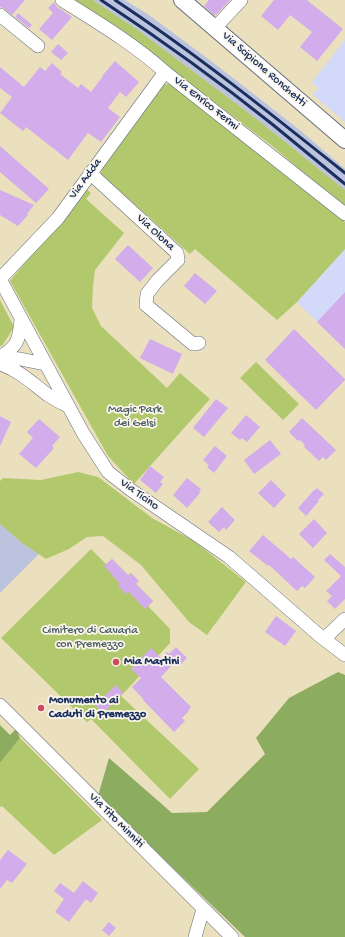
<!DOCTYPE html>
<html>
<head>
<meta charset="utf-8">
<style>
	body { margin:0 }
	canvas { display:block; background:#ebe0bd }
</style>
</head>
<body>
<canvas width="345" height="937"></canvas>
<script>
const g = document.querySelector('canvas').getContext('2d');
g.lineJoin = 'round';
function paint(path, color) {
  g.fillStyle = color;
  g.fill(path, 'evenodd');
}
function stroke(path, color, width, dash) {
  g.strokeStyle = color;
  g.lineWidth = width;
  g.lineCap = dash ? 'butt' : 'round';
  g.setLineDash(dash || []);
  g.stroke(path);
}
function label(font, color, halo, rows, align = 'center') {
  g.font = font + ' "Gochi Hand",sans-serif';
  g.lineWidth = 3.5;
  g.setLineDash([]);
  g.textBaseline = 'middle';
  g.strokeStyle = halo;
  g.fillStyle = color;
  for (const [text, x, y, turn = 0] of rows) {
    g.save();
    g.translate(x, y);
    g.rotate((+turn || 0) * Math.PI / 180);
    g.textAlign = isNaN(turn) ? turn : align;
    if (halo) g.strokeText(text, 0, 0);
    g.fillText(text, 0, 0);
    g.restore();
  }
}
paint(new Path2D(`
	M345 40V122L313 95 318 88 312 82Z
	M345 249V349L297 302Z`), '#d2d9f9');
paint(new Path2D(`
	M93 0H125L149 15 219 67 301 131 345 169V190L258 120 138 30Z
	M0 524 22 543 39 554 0 593Z`), '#bcc3de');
paint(new Path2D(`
	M70 0H93L138 30 258 120 345 190V208L271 145 168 67Z
	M164 84H170L345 222V249L297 302 277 320 195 249 190 254 101 174 102 169Z
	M85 188 91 193 86 199 124 233 95 270 93 286 92 308 101 326 167 388 180 373 210 399 134 484 108 456 10 281Z
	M0 300 14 327 2 346H0Z
	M256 362 299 404 283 420 240 378Z
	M78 472 98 477 152 518 194 541 246 582 207 635 189 622 141 565 103 536 87 537 69 549 46 559 22 543 0 524V481L3 478 41 480Z
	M91 549 106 564 112 559 128 575 131 573 136 584 153 601 148 606 170 629V643L121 696 199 769 170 799 91 719 87 722 1 638Z
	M20 738 102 820 54 855 2 806 0 807V763Z`), '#b1c86d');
paint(new Path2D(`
	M338 672 345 675V937H245L98 796 109 758 172 813 207 812 265 754 256 738 289 698Z
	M0 725 10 735 16 729 20 738 0 763Z`), '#8cac60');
paint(new Path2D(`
	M0 0H25L12 15 5 9 0 7Z
	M209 0H230L217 14 214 15 204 6Z
	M274 0H307L343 29 317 61 300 47 312 32 290 15 278 30 261 16Z
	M54 2 57 7 72 17 52 40 39 29 53 13 48 8Z
	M18 13 32 25 29 28 15 17Z
	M58 44 68 53 61 60 51 52Z
	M115 61 139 82 126 97 120 92 108 108 120 117 101 142 88 133 68 160 26 127 23 131 0 113 12 97 0 88V67L24 87 40 67 45 71 52 63 62 72 60 74 78 88 81 84 91 92 103 76H102Z
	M0 146 49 189 36 203 0 172Z
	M0 190 34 205 27 214 28 215 18 226 0 215Z
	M128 245 153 268 140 282 115 259Z
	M195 273 217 291 205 304 184 286Z
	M345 292V349L317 322Z
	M294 329 345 379V380L316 410 265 360Z
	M150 339 182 354 173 374 140 358Z
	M216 399 228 408 204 437 193 428Z
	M246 415 260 427 247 442 242 438 240 440 231 433Z
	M0 416 11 422 0 446Z
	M302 418 336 450 326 460 323 457 319 461 304 447 305 445 300 440 298 441 289 432Z
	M39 419 60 437 52 446 54 448 36 468 19 454 33 438 27 432Z
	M270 440 281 454 254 474 244 460Z
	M215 446 227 456 214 473 207 467 209 465 203 460Z
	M150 466 164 477 160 482 163 484 156 493 140 480Z
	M187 478 201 489 199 492 200 493 187 508 173 495Z
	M271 480 286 495 274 508 258 493Z
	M317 488 324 494 318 500 319 501 306 516 298 508 314 490H315Z
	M222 507 235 520 226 530 224 527 219 532 208 522Z
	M314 519 327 533 313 548 299 534Z
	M263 535 291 559 293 557 315 577 305 588 302 586 297 591 269 565 268 566 249 551Z
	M330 554 345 567V599L335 609 327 601 332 596 326 591 341 576 324 560Z
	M112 559 129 576 131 573 139 581 136 584 153 601 145 609 129 592 126 594 118 586 120 584 104 566Z
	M276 616 296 631 285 646 265 632Z
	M176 647 187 658 180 665 176 661 161 677 191 707 188 711H189L182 718 185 721 174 732 143 700H144L132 687 141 678 131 669 151 648 161 658 167 652 169 654Z
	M116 685 123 693 103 713 95 705Z
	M8 850 27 864 12 883 7 880 0 889V860Z
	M83 881 98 893 91 903 86 899 69 922 55 912 64 899 54 891 60 883 74 893Z
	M109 922 116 928 109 936 102 930Z`), '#d2aceb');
const minor = new Path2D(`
	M62 0C97 22 134 44 165 72L345 214
	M0 15 38 46
	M215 28 241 0
	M90 173 177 253 178 260 157 281 147 294 146 305 193 344 199 343
	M0 279 83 433 108 472 131 490 229 557 320 636 345 655
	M0 279 58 218 165 72
	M0 357 20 359 45 364
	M0 357C18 346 19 340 21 320
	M0 364C19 370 33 384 48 395 54 399 61 403 68 406
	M324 639 345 619
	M0 705 232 937
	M195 937 203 909`);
const major = new Path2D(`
	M182 0 345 140`);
stroke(minor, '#646d7f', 14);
stroke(major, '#646d7f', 18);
stroke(minor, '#fff', 13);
stroke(major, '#fff', 16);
stroke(new Path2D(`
	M101 0C160 39 217 80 272 124 296 144 321 164 345 184
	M115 0C195 53 270 113 345 173`), '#1b2f5e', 3);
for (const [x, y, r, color] of [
	[116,662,4,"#d1495b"],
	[41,708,4,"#d1495b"]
]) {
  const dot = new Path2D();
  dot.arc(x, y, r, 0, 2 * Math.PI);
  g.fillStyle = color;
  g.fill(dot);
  stroke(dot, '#fbf7ec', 1.5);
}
label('12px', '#1b2f5e', '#fbf7ec', [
	["Via Scipione Ronchetti",264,70,41],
	["Via Enrico Fermi",206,104,38],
	["Via Adda",86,179,-54],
	["Via Olona",155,233,43],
	["Via Ticino",139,495,36],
	["Via Tito Minniti",116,821,45]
]);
label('12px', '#485d62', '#fbf7ec', [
	["Magic Park",135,410],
	["dei Gelsi",135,424],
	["Cimitero di Cavaria",90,631],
	["con Premezzo",90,645]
]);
label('bold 12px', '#1b2f5e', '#fbf7ec', [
	["Mia Martini",124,662],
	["Monumento ai",49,701],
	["Caduti di Premezzo",49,715]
], 'left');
</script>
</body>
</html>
